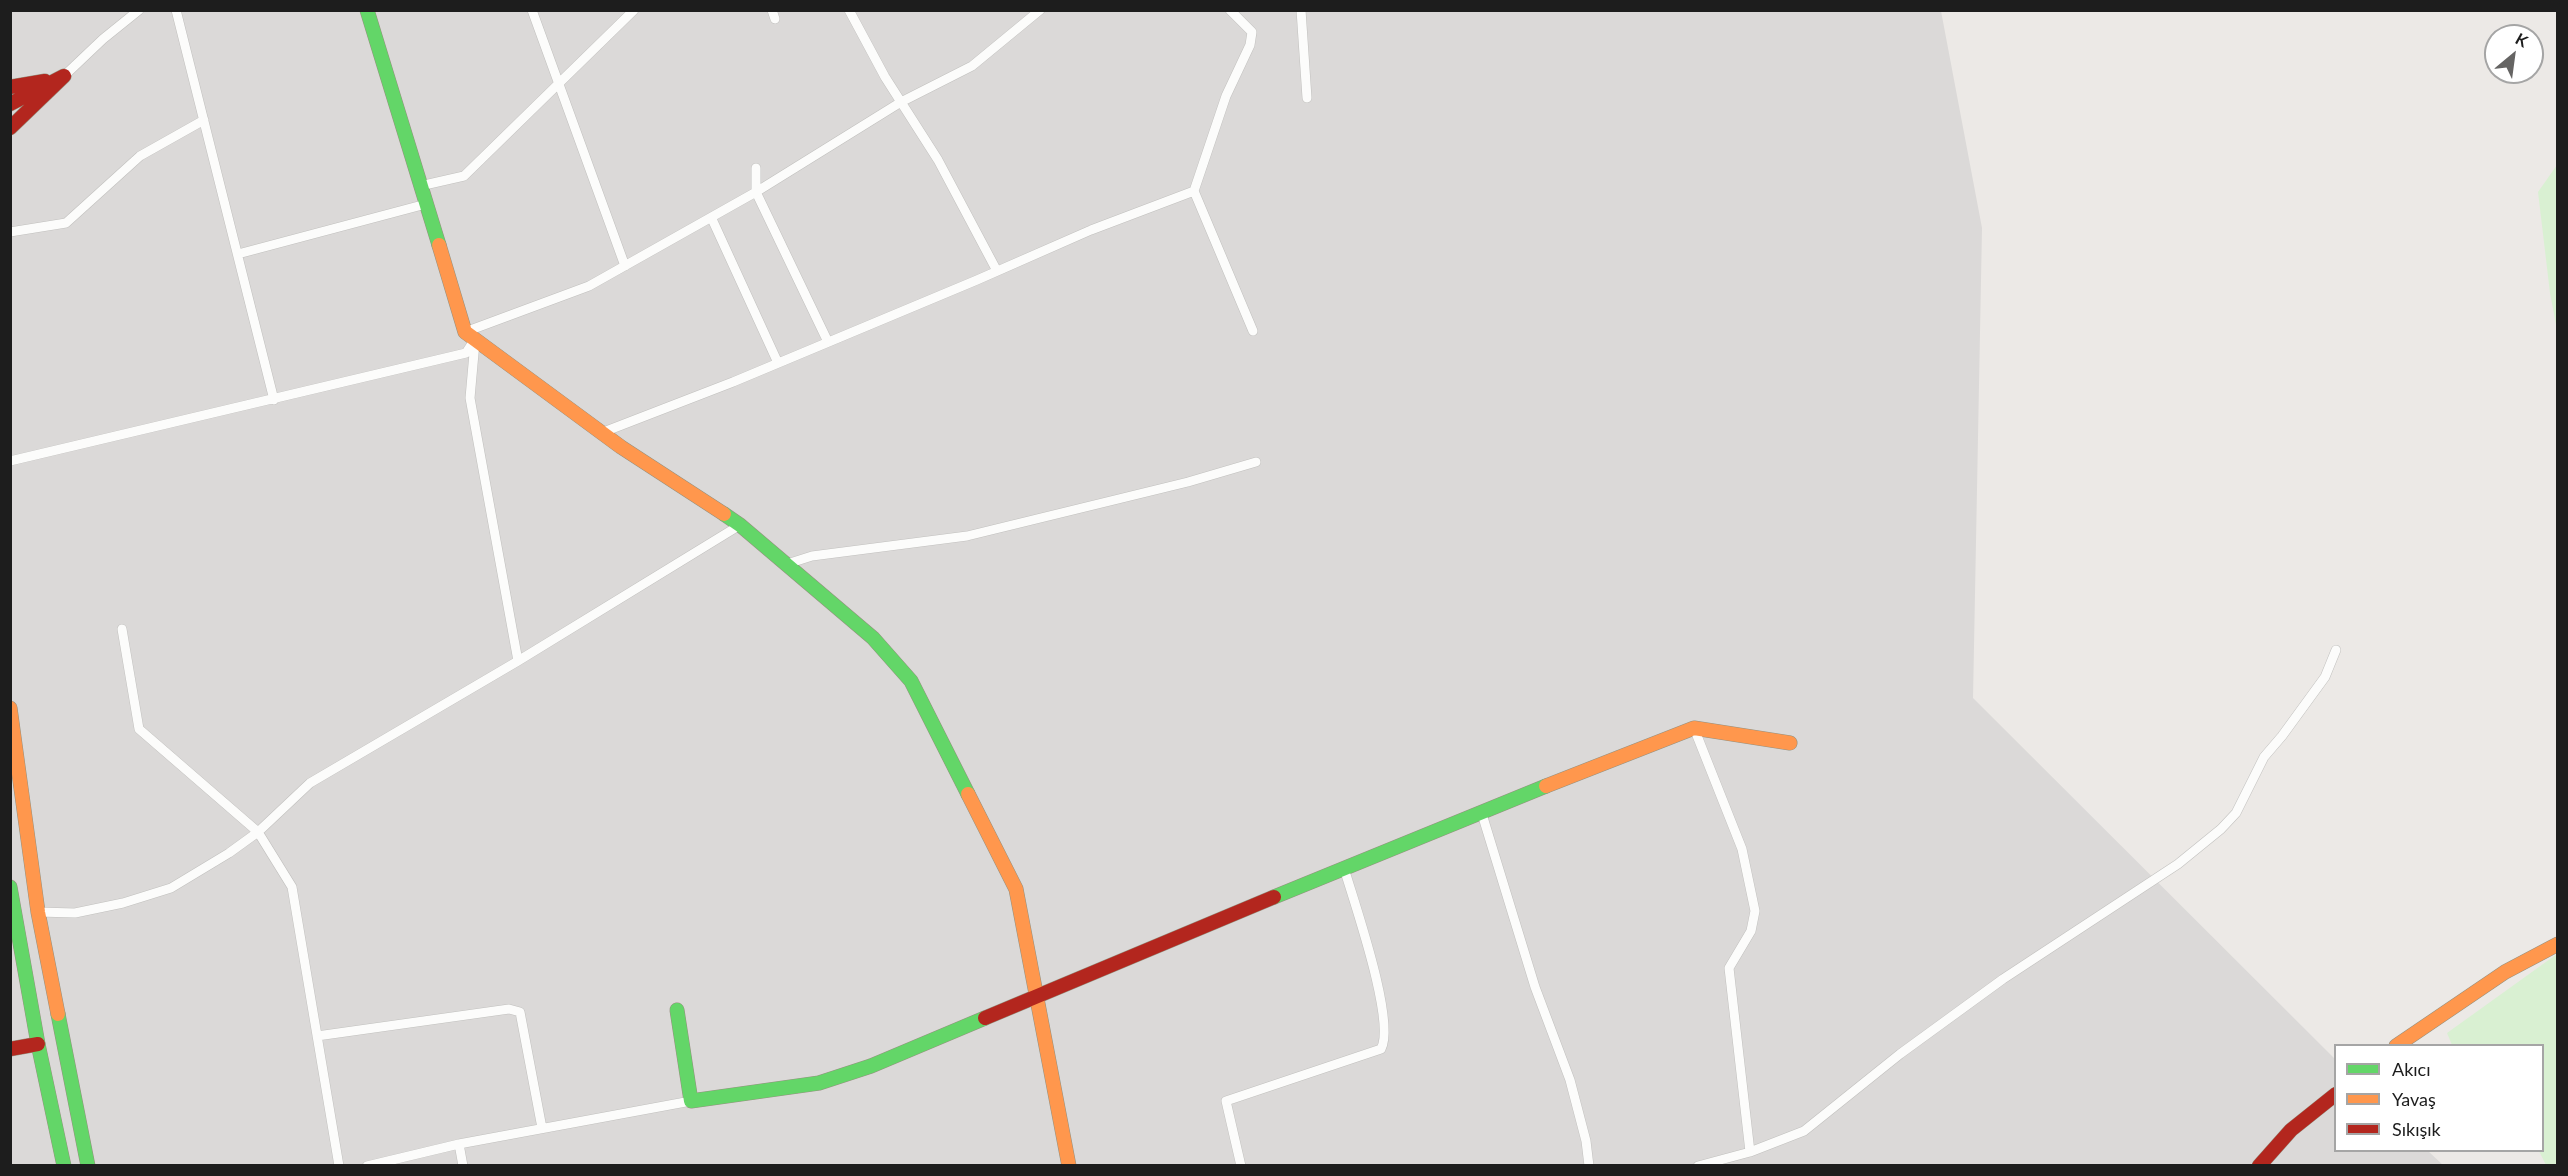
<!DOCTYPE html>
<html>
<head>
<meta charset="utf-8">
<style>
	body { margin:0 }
	#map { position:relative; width:2568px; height:1176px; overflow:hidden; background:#ece9e6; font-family:Lato,sans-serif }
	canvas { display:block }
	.frame { position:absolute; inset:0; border:12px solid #1d1d1d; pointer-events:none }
	.legend { position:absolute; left:2334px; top:1044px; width:210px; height:108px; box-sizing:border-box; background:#fff; border:2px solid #a5a5a5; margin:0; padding:8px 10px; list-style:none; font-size:18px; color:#1d1d1d }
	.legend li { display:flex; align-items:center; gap:12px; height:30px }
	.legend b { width:30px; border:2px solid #a5a5a5 }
	.north { position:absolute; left:2484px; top:24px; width:60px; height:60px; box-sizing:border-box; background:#fff; border:2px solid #a5a5a5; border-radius:50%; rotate:29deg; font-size:16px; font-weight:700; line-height:24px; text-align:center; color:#1d1d1d }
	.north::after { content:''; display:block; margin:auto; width:21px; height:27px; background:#656463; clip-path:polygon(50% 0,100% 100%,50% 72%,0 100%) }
</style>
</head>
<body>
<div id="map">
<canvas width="2568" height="1176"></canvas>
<div class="frame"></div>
<ul class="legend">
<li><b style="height:8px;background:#63d668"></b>Akıcı</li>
<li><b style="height:8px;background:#ff974d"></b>Yavaş</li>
<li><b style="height:8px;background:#b3261e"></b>Sıkışık</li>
</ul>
<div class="north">K</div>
</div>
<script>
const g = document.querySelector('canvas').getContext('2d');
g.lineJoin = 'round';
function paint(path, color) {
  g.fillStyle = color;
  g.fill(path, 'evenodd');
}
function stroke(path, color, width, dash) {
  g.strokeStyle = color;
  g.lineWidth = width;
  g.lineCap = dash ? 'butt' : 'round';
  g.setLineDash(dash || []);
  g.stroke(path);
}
paint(new Path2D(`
	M10 11H1941L1982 228 1973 698 2335 1059 2336 1150 2428 1151 2443 1165H11Z`), '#dbd9d8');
paint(new Path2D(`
	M2557 165V330L2550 293 2538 192Z
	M2557 954V1165H2546L2539 1151 2542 1150V1046L2452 1045 2447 1033Z`), '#d9f0d2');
const street = new Path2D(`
	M176 10 274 400
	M532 10 625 266
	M772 10 775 19
	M849 10 885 77 938 160 997 271
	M1230 10 1252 32 1250 45 1226 96 1194 191 1253 331
	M1301 10 1307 98
	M64 76 103 39 139 10
	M420 186 464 176 634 10
	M712 219 778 363
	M10 232 66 223 140 156 204 120
	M238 254 426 204
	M465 332 589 286 756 192V168
	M475 342 470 398 518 661
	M828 342 756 192 901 102 972 66 1040 10
	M601 433 733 382 977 280 1091 230 1194 191
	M10 461 466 353 475 339
	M787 564 812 556 967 536 1188 482 1256 462
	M122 629 139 729 258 832 292 887 339 1166
	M1694 728 1742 849 1755 911 1751 931 1729 968 1750 1152
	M1482 814 1535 987 1570 1080 1586 1141 1589 1166
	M38 912 75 913 123 903 171 888 229 853 258 832 310 783 518 661 740 525
	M317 1036 509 1009 520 1012 542 1128
	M459 1144 463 1166
	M367 1166 459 1144 691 1101
	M1241 1166 1226 1101 1381 1049C1396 1022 1354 902 1344 868
	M1698 1166 1750 1152 1804 1131 1900 1054 2003 979 2178 864 2221 829 2236 813 2264 757 2282 736 2325 677 2336 650`);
const fast = new Path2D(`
	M367 10 439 245
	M724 514 740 525 873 638 911 681 968 794
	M10 887 38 1044 64 1166
	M1274 897 1546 786
	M677 1010 691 1101 819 1083 871 1066 985 1018
	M58 1014 88 1166`);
const slow = new Path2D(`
	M439 245 465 332 621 447 724 514
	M10 708 38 912 58 1014
	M1546 786 1694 728 1790 743
	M968 794 1016 889 1069 1166
	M2396 1046 2505 972 2558 944`);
const jam = new Path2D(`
	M10 87 45 81
	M10 104 64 76 10 128
	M985 1018 1274 897
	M10 1049 38 1044
	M2259 1166 2291 1130 2336 1094`);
stroke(street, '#c1c0be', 10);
stroke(fast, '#95917f', 15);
stroke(slow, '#95917f', 15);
stroke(jam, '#95917f', 15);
stroke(street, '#fcfcfb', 9);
stroke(fast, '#63d668', 14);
stroke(slow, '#ff974d', 14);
stroke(jam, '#b3261e', 14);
</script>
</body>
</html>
